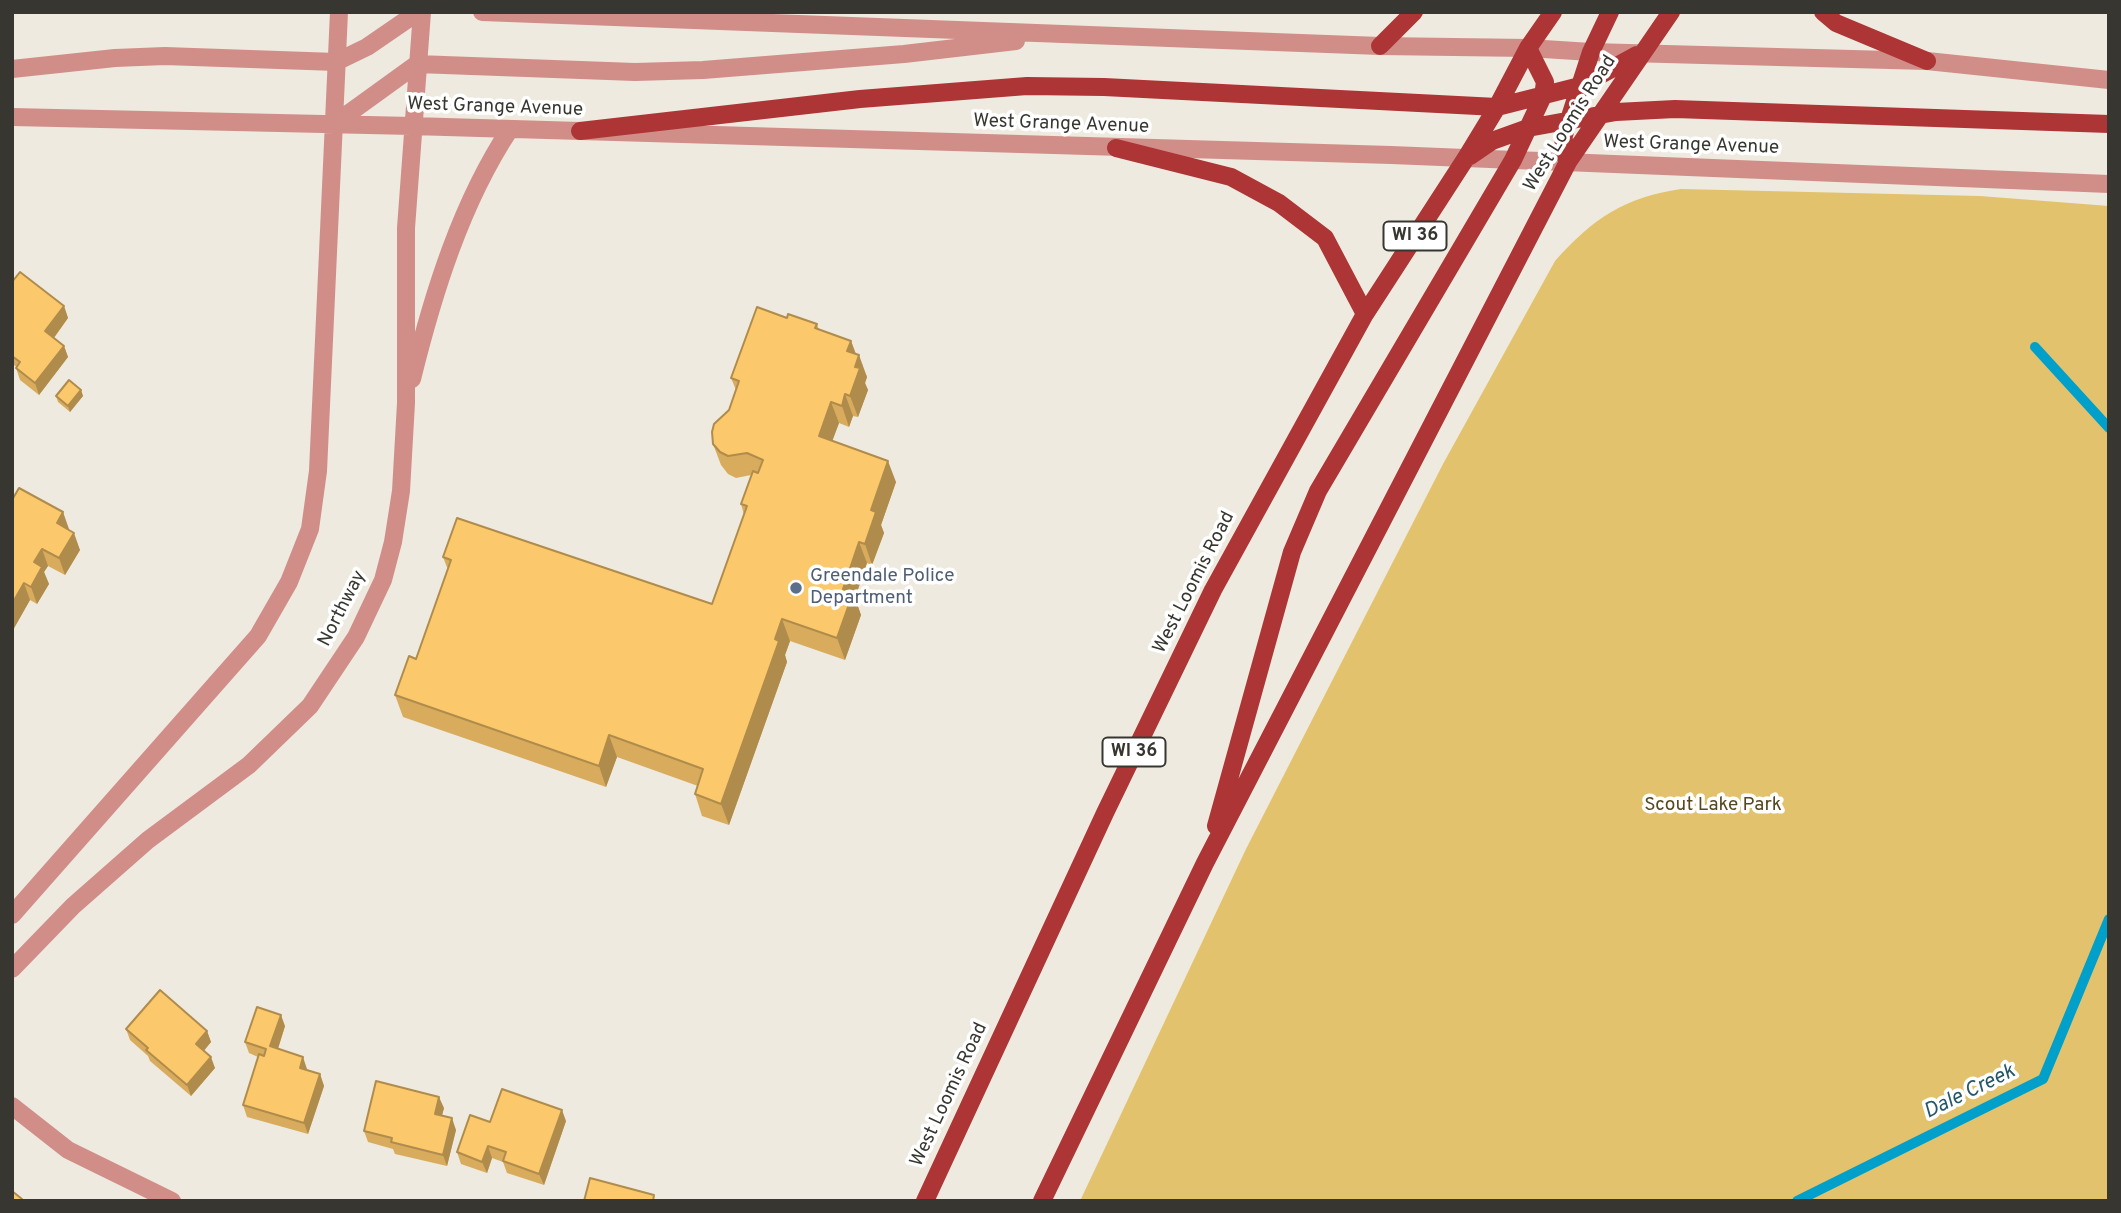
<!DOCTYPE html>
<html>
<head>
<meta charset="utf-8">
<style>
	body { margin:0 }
	#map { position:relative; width:2121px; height:1213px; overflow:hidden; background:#eeeadf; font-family:Overpass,sans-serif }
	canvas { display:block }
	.frame { position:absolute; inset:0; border:14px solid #373631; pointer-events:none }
</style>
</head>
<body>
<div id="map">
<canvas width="2121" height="1213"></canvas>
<div class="frame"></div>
</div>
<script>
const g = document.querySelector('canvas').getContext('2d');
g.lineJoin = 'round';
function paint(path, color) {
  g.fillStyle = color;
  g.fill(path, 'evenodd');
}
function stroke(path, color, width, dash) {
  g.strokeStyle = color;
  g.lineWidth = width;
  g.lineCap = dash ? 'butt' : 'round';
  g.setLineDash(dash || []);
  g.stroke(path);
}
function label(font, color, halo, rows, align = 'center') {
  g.font = font + ' Overpass,sans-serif';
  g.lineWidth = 7;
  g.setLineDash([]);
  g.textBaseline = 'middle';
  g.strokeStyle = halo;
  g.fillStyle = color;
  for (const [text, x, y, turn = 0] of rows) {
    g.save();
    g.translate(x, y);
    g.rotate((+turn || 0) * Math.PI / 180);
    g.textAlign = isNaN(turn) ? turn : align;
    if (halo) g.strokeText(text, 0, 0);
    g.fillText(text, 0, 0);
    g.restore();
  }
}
paint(new Path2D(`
	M1681 189 1980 196 2109 206V1201H1080L1246 849 1443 464 1555 261C1592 219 1625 197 1681 189Z`), '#e2c26d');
stroke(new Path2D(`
	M2035 347 2109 428
	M1797 1201 2043 1079 2109 919`), '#00a0ca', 10);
stroke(new Path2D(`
	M12 1106 68 1150 172 1201`), '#d18e88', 18);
stroke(new Path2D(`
	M482 12 1380 46 1528 48 1591 52 1927 61 2109 80
	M12 69 115 58 165 56 336 62 367 47 418 12
	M12 117 412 126 1391 155 2109 184
	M334 124 417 64 635 72 703 70 904 54 1016 41
	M412 379C433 294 461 203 510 129
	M12 915 258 636 289 582 310 529 318 471 339 12
	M12 969 73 906 148 840 249 765 310 706 356 637 383 580 393 542 401 491 406 403V228L422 12`), '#d18e88', 18);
stroke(new Path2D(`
	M1823 12 1836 23 1927 61
	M1380 46 1414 12
	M580 131 860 99 1027 86 1104 87 1497 107 1580 86 1637 55
	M1116 148 1231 177 1279 203 1325 238 1365 314
	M1470 156 1492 141 1528 128 1616 112 1675 109 2109 124
	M1568 162 1563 150 1564 135 1591 52 1610 12
	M1216 826 1292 552 1318 491 1513 160 1543 96 1545 82 1528 48
	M925 1201 1105 813 1213 590 1365 314 1466 158 1497 107 1528 48 1553 12
	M1042 1201 1205 863 1568 162 1671 12`), '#ae3535', 18);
paint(new Path2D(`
	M12 282 64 306 68 318 54 338 64 346 68 357 39 395 20 380 16 368 17 367 12 364Z
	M787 318 817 324 819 330 851 341 856 354 867 377 865 383 868 390 858 417 853 416 849 427 839 423 832 441 896 482 881 525 884 533 872 565 867 563 855 598 861 615 845 660 790 641 785 655 787 662 729 825 702 816 695 794 698 786 617 757 606 787 403 717 395 695 416 659 448 570 443 557 712 604 744 515 741 504 751 475 736 478 728 474 721 465 713 444 729 410 736 390 731 378Z
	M81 390 83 396 70 412 58 402 56 396Z
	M12 500 63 512 68 530 80 550 65 575 48 566 44 572 49 584 37 604 30 600 13 630 12 629Z
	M285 1026 278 1049 307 1069V1070L320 1074 324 1086 308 1134 247 1117 243 1105 258 1057 249 1053 245 1042Z
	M126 1029 207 1031 211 1042 204 1051 215 1068 191 1096 150 1061 148 1056 130 1040Z
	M444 1108 442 1116 456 1130 447 1166 395 1154 393 1149 368 1142 364 1131Z
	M566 1121 544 1185 507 1173 503 1162 492 1158 487 1173 461 1164 457 1152 490 1122Z`), '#d9ac5d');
paint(new Path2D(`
	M64 306 68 318 50 343 45 331Z
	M851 341 858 360 859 355 867 377 865 383 868 390 858 417 850 396 847 351Z
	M64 346 68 357 39 395 35 383Z
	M81 390 83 396 70 412 68 406Z
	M845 394 853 416 849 427 842 406Z
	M831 402 839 423 826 458 819 436Z
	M888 461 896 482 881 525 884 533 872 565 865 544 871 510Z
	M63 512 69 529 63 540 57 523Z
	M74 533 80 550 65 575 59 558Z
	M859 542 867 563 855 598 861 615 845 660 837 638 843 589Z
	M42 549 48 566 44 572 49 584 37 604 31 587 34 562Z
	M24 583 30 600 13 630 12 626V604Z
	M782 619 790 641 785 655 787 662 729 825 721 804Z
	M609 735 617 757 606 787 599 766Z
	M281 1015 285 1026 275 1058 270 1046Z
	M207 1031 211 1042 200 1055 196 1044Z
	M211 1057 215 1068 191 1096 187 1085Z
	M303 1057 307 1069 304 1079 300 1068Z
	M320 1074 324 1086 308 1134 304 1123Z
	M439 1097 444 1108 439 1126 435 1114Z
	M562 1110 566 1121 544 1185 539 1174Z
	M452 1118 456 1130 447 1166 443 1155Z
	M488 1146 492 1158 487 1173 482 1162Z`), '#b08c4c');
const building = new Path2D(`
	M20 272 64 306 45 331 64 346 35 383 16 368 20 362 12 356V282Z
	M757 307 787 318 788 314 817 324 815 328 851 341 847 351 859 355 855 367 860 368 850 396 845 394 842 406 831 402 819 436 888 461 871 510 876 512 865 544 859 542 843 589 853 593 837 638 782 619 775 639 779 641 721 804 695 794 703 769 609 735 599 766 395 695 409 656 416 659 451 560 443 557 457 518 712 604 747 506 741 504 753 471 758 473 763 460 747 453 728 456 720 452 713 444 712 432 714 424 729 410 739 381 731 378Z
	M69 380 81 390 68 406 56 396Z
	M19 488 63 512 57 523 74 533 59 558 42 549 34 562 42 567 31 587 24 583 12 604V500Z
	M160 990 207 1031 196 1044 211 1057 187 1085 146 1050 148 1048 126 1029Z
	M257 1007 281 1015 270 1046 303 1057 300 1068 320 1074 304 1123 243 1105 259 1054 264 1056 266 1049 245 1042Z
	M376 1081 439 1097 435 1114 452 1118 443 1155 391 1142 392 1138 364 1131Z
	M502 1089 562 1110 539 1174 503 1161 506 1152 488 1146 482 1162 457 1152 470 1115 490 1122Z
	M590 1178 654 1195 653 1201H584Z
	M12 1191 22 1199 21 1201H12Z`);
paint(building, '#fcc86c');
stroke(building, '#b08c4c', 2);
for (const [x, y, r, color] of [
	[796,588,7,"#5c6f8a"]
]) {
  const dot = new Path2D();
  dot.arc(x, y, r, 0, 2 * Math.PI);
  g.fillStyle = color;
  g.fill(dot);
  stroke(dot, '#fff', 2.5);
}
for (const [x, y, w] of [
	[1415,236,63],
	[1134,752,63]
]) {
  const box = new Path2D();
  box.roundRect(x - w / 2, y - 14.5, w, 29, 5);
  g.fillStyle = '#fff';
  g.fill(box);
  stroke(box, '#373631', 2);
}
label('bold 18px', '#373631', null, [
	["WI 36",1415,236],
	["WI 36",1134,752]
]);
label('19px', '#373631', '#fff', [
	["West Grange Avenue",495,108,2],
	["West Loomis Road",1571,124,-58],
	["West Grange Avenue",1061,125,2],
	["West Grange Avenue",1691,146,2],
	["West Loomis Road",1195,583,-63],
	["Northway",343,609,-63],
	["West Loomis Road",950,1095,-65]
]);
label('19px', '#4e5e75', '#fff', [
	["Greendale Police",810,577],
	["Department",810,599]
], 'left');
label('19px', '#56471e', '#fff', [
	["Scout Lake Park",1713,806]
]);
label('italic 21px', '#245769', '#fff', [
	["Dale Creek",1970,1093,-26]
]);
</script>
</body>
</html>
